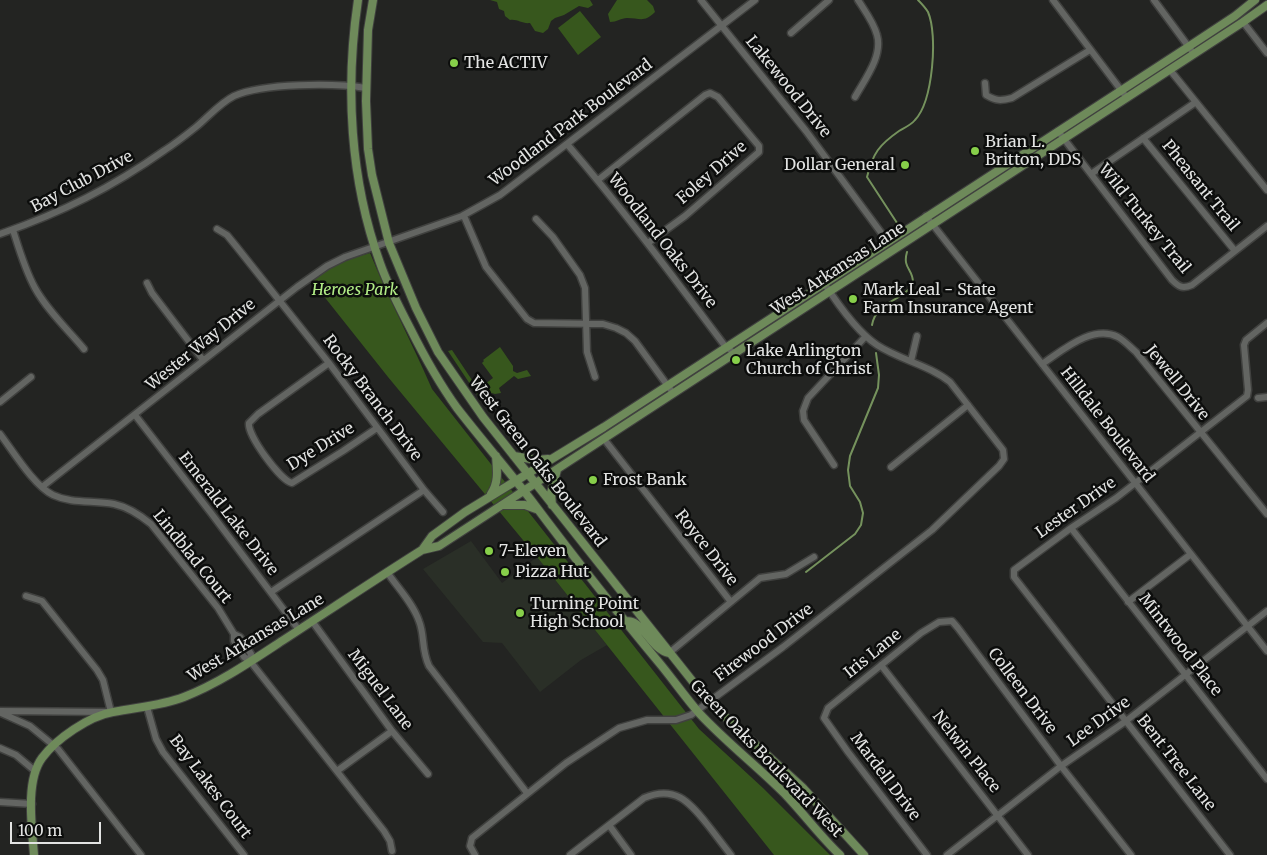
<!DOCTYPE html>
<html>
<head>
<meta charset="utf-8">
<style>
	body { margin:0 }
	#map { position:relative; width:1267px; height:855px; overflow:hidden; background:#232422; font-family:Merriweather,serif }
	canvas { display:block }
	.scale { position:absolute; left:10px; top:822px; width:91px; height:22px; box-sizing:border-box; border:2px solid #e3e4e3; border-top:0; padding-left:6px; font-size:15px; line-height:18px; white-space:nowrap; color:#e3e4e3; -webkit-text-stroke:4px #0c0d0c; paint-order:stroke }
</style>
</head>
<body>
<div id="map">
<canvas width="1267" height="855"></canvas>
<div class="scale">100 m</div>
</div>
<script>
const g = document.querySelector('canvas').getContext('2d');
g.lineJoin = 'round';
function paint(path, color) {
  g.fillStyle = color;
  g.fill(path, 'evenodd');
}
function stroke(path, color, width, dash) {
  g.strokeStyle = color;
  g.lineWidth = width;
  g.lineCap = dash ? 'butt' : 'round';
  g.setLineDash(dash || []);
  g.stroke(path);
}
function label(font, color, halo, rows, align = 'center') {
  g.font = font + ' Merriweather,serif';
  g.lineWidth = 5;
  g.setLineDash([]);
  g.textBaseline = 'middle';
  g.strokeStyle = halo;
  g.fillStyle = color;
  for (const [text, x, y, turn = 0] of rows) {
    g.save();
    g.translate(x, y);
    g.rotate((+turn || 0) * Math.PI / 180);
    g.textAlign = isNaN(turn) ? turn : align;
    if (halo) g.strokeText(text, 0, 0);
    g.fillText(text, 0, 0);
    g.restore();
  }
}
paint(new Path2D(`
	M471 541 502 583 537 557 607 645 581 660 540 692 502 643 483 642 423 569Z`), '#2a2f27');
paint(new Path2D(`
	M490 0H590L593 5 588 8 579 6 564 15 555 18 551 21 548 29 543 33 535 31 530 23C522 24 518 19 510 20L505 16 504 11 499 9 497 2Z
	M617 0H647L653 6 655 12C644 23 640 18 627 18 621 18 617 22 610 22L608 14Z
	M580 11 601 37 578 55 558 28Z
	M370 253C389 299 412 343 432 389L699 729 763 788 830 855H774L537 557 388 377 311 280C330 266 348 259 370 253Z
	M500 347 513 366V371L517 373 527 370 531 376 518 379 514 376 499 388 501 393 495 394 488 392 478 396 448 351 452 350 478 389 493 378 482 363 484 361 483 360Z`), '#37571d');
stroke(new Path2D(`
	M899 226 867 177C873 153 879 145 899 131 904 128 911 125 915 120 933 101 938 35 928 12 925 7 922 4 918 0
	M872 325C876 301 902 302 913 284 914 269 902 269 907 252
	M806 572 855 534 861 525 863 513 860 502 850 486 848 470 850 456 878 388 879 375 876 353`), '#75925d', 2);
const minor = new Path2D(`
	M701 0 806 131 888 242
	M1053 0 1127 98
	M1154 0 1194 54
	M1243 22 1267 53
	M791 33 829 0
	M1170 70 1267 190
	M985 83 986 95C996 101 1001 101 1012 98L1090 50
	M855 97C865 79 883 56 877 35 874 23 865 11 858 0
	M1058 131 1172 280C1179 287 1183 289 1192 285L1267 226
	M1143 138 1235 251
	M567 144C623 209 674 278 725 346L734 353
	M1091 174 1196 102
	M598 180 705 95 710 93 718 97 759 146V152L685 216 648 243
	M464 216 486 267 527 319 534 323 603 324 616 328 626 333 635 341 673 393
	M926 216 1267 651
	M536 219 553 237 580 275 585 288 587 352 595 377
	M217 229 227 235 236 246 329 363 424 490 443 512
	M13 230C19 249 25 270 35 288 47 310 68 330 84 349
	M0 234C63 212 111 188 165 150 176 143 186 135 196 127 208 117 220 103 234 96 263 83 334 83 366 88
	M147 283 152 293 203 360
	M911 361 917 336
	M329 363 258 414 249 423C247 435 280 480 292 483L343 451 377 428
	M1042 364C1062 351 1092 324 1118 337 1125 341 1130 347 1136 352L1267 514
	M1258 398 1267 397
	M0 402 31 377
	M135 415 211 513 299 630
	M0 434C13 451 34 486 53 495 72 504 93 500 114 504 128 507 140 515 151 524L218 608 234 634V641L244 657 250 661 384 831 390 841 392 851
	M604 439 731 602
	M834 465 804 420 803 411 808 398 866 336
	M891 467 968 405
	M42 487 297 287 327 266 345 257 462 216 500 195 755 0
	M1071 528 1267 779
	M387 572C397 587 413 603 419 621 425 636 421 649 429 666L527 793
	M271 592 424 490
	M1128 602 1191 554
	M312 621 392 731 428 774
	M234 634 240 637 251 654 250 661
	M669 653 760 578 786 574 814 557
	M881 665 1028 855
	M147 707 156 739 163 752 244 855
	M0 711 111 712 103 680 97 670 42 601 26 596
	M1 713 30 726 58 749 141 855
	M0 748 16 755 35 771
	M337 771 392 731
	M0 802 32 804
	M609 825 631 855
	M475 855 470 846 472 838 566 763 619 728 647 720H676L691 715 783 647 932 530 999 466 1004 459 1003 450 950 382C929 365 900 360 877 345 857 332 837 303 824 283
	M570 855 644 798C674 785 689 801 707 824 715 834 723 845 731 855
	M927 855 848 752 824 718 828 708 921 633 939 622 952 621 958 628 1061 766 1131 855
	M947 855 1061 766 1126 721 1267 611
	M1230 855 1014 577V570L1071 528 1116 498 1247 396 1248 390 1244 345 1246 340 1267 323`);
const major = new Path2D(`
	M358 0C345 87 350 180 380 263 388 286 399 307 410 328 424 356 439 383 457 408 481 439 507 469 531 500 573 556 616 611 661 665 674 681 686 698 699 713 726 742 757 766 785 794 804 814 820 836 840 855
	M373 0 368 30 366 101 368 149 372 175 389 243 416 308 438 352 483 417 709 702 803 788 864 855
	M514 456 536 460 548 459
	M491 494C499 482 497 470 496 456
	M504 505H525L536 509
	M552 505 551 493 557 470
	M422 550 432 536 465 512 604 427 1188 47 1235 16 1255 0
	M624 622C642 616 650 650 669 653
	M34 855C32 828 25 781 42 758 56 739 89 716 113 712 137 707 161 706 184 697 220 683 253 660 285 639 331 609 376 579 422 550L439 546 1243 22 1267 5`);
stroke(minor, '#40413f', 9);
stroke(major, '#40413f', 10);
stroke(minor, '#636562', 6);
stroke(major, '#6e8a5a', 8);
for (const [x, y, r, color] of [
	[454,63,5,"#87cf4a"],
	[975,151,5,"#87cf4a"],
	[905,165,5,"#87cf4a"],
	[853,299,5,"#87cf4a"],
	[736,360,5,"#87cf4a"],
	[593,480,5,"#87cf4a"],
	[489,551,5,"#87cf4a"],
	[505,572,5,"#87cf4a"],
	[520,613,5,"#87cf4a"]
]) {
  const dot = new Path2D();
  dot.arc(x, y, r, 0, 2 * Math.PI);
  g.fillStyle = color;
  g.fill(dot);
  stroke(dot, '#0c0d0c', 2);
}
label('16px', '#e3e4e3', '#0c0d0c', [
	["The ACTIV",464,63],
	["Brian L.",985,142],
	["Britton, DDS",985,160],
	["Dollar General",895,165,"right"],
	["Mark Leal - State",863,290],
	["Farm Insurance Agent",863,308],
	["Lake Arlington",746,351],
	["Church of Christ",746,369],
	["Frost Bank",603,480],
	["7-Eleven",499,551],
	["Pizza Hut",515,572],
	["Turning Point",530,604],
	["High School",530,622]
], 'left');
label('16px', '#e3e4e3', '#0c0d0c', [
	["Lakewood Drive",788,87,51],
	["Woodland Park Boulevard",571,123,-37],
	["Foley Drive",712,173,-41],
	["Bay Club Drive",82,182,-28],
	["Pheasant Trail",1200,186,51],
	["Wild Turkey Trail",1144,219,51],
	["Woodland Oaks Drive",662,241,52],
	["West Arkansas Lane",838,269,-33],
	["Wester Way Drive",201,345,-39],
	["Jewell Drive",1177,383,51],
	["Rocky Branch Drive",372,398,53],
	["Hilldale Boulevard",1107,425,52],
	["Dye Drive",321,447,-32],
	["West Green Oaks Boulevard",537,462,52],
	["Lester Drive",1076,508,-35],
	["Emerald Lake Drive",228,514,52],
	["Royce Drive",706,548,52],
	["Lindblad Court",192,557,51],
	["West Arkansas Lane",256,638,-31],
	["Firewood Drive",764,643,-37],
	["Mintwood Place",1180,645,52],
	["Iris Lane",873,654,-39],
	["Miguel Lane",380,690,53],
	["Colleen Drive",1022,691,53],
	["Lee Drive",1099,722,-36],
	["Nelwin Place",966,752,52],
	["Green Oaks Boulevard West",766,759,46],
	["Bent Tree Lane",1176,763,52],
	["Mardell Drive",885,777,53],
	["Bay Lakes Court",210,787,53]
]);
label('italic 16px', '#b1ec86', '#0c0d0c', [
	["Heroes Park",355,290]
]);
</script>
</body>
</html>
